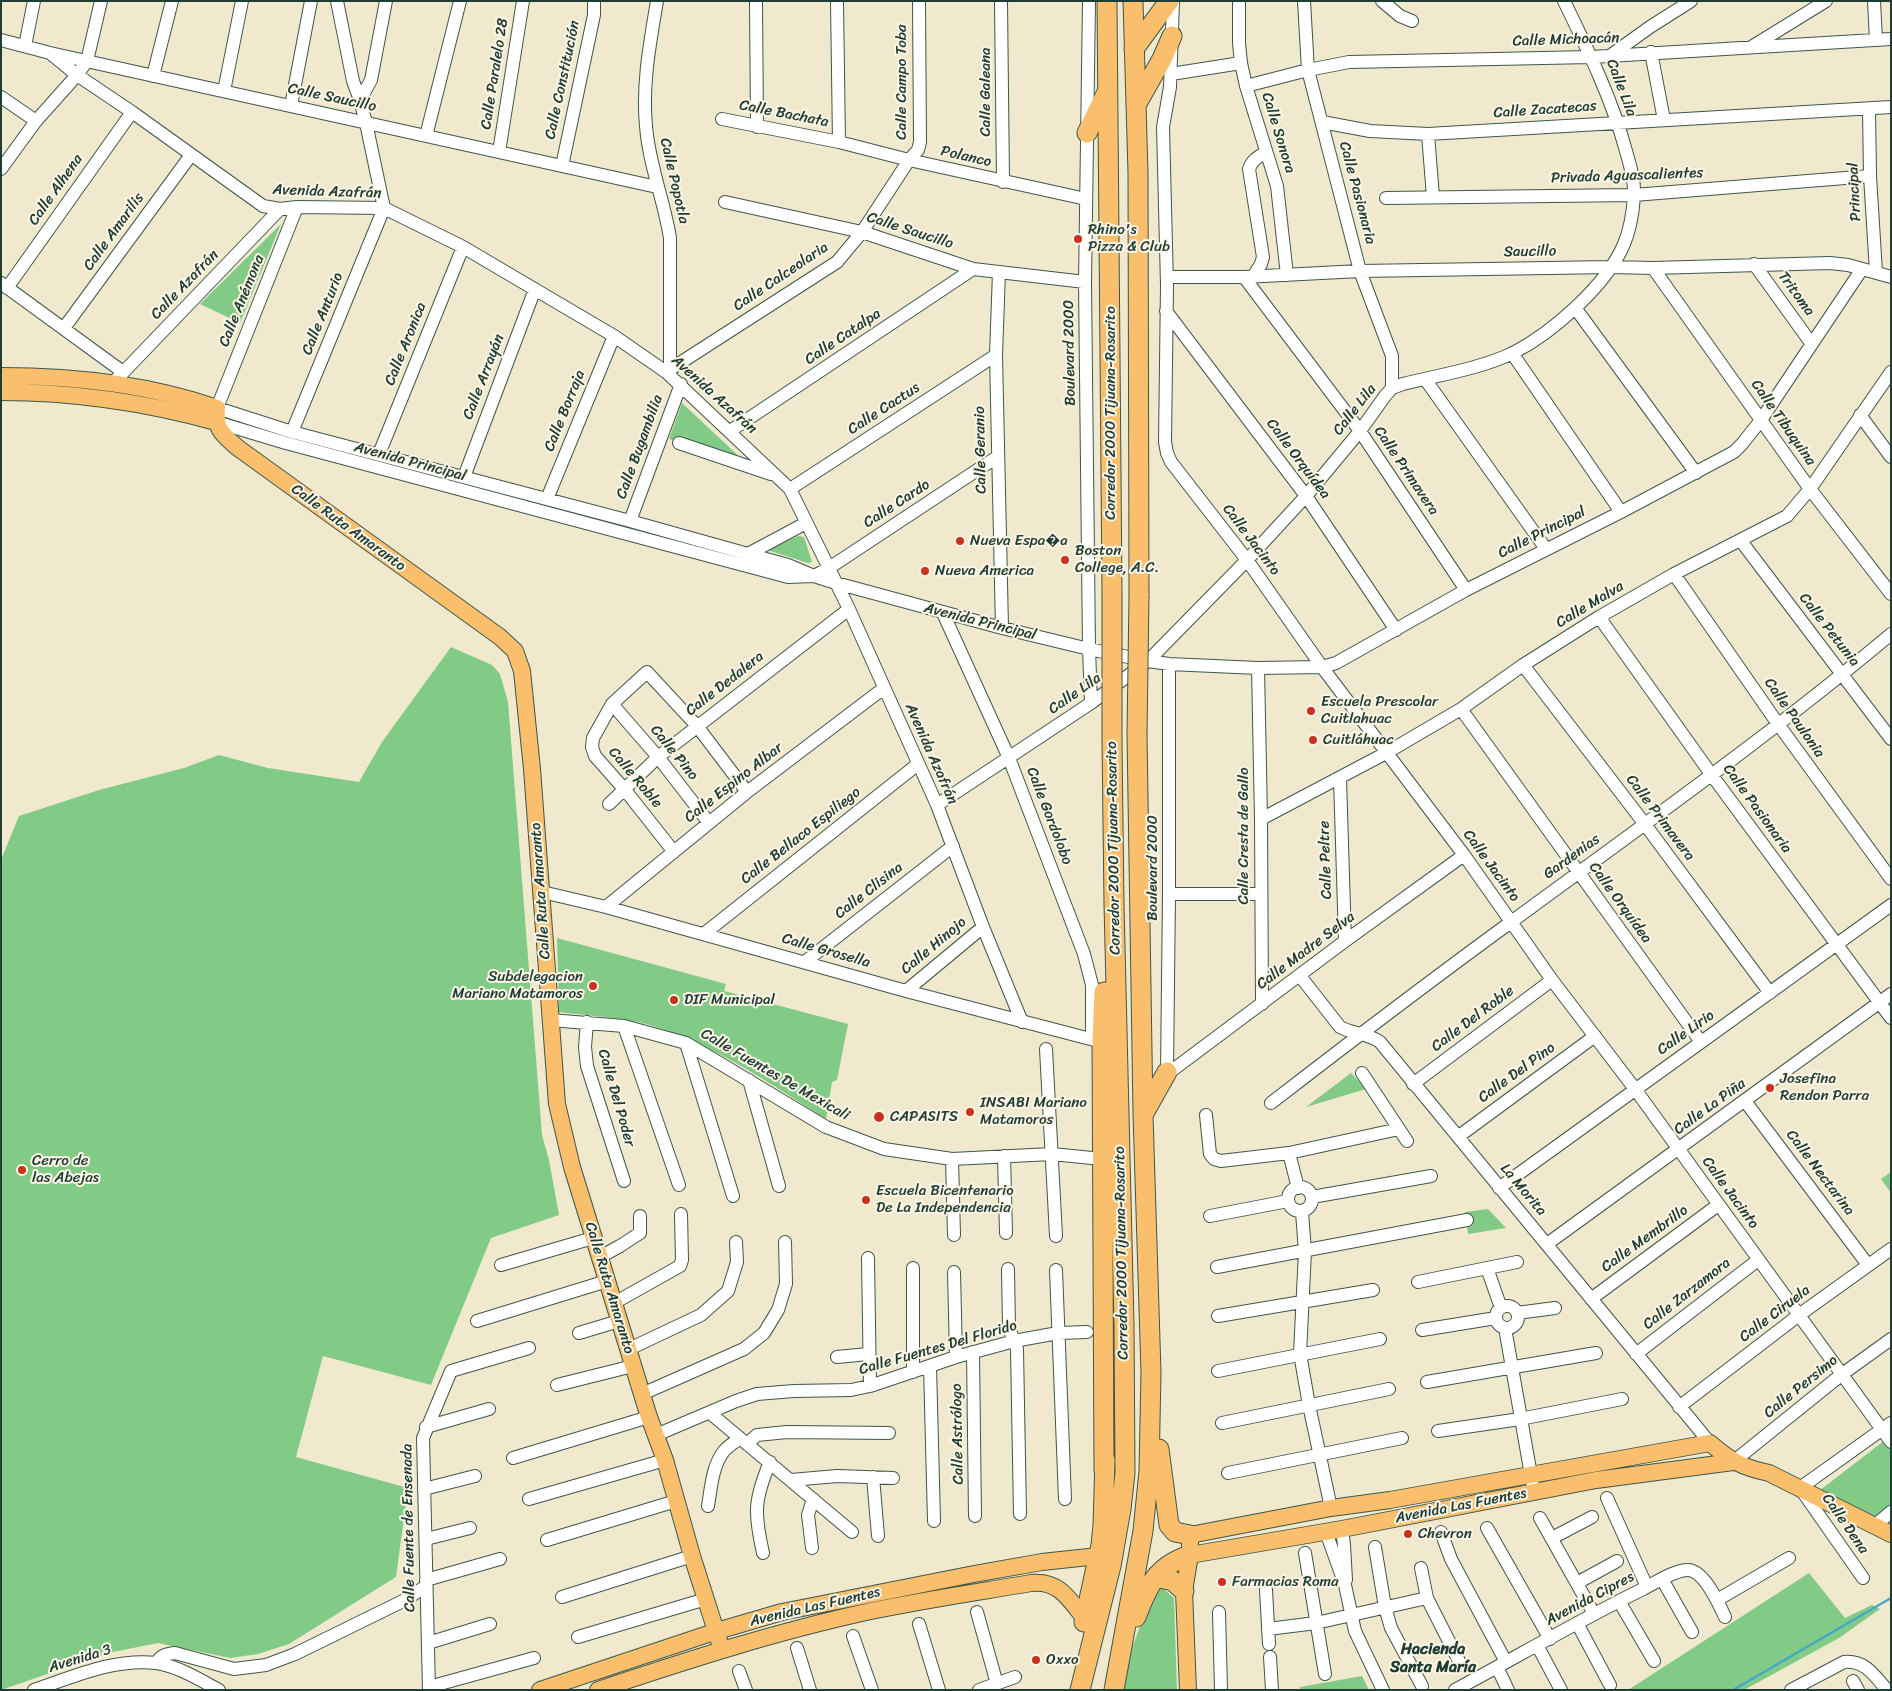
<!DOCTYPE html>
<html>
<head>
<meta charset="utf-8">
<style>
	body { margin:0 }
	#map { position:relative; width:1892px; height:1691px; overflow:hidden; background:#f0e9ce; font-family:Sriracha,sans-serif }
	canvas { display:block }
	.frame { position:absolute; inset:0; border:2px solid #1f3d34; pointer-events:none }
</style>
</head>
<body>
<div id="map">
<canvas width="1892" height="1691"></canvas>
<div class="frame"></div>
</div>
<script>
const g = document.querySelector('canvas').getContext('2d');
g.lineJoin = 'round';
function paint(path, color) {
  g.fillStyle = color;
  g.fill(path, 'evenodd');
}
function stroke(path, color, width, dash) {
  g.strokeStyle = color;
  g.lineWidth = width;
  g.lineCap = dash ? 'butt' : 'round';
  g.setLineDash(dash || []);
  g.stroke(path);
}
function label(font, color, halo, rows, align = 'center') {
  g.font = font + ' Sriracha,sans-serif';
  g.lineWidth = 4;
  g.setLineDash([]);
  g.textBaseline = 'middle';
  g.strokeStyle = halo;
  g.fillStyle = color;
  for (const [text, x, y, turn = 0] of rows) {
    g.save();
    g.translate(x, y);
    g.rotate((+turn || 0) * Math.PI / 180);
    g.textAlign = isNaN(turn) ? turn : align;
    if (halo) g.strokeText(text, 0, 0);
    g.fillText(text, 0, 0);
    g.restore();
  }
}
paint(new Path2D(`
	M281 224 240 323 200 304Z
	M682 403 746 463 669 439Z
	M798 536 804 537 812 562 808 563 767 550Z
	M451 647 492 665 500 674 508 702 542 1135 549 1160 559 1215 491 1238 431 1385 323 1356 296 1457 408 1488 396 1577 289 1644 258 1654 230 1658 158 1643 108 1653 1 1690V860L19 816 99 790 184 768 219 755 268 768 359 782 382 742Z
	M557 938 726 984 724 991 848 1024 837 1080 832 1082 826 1119C769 1083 715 1045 650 1025 623 1017 587 1016 559 1012Z
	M1351 1073 1366 1089 1306 1107Z
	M1891 1172V1193L1881 1179Z
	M1488 1209 1506 1228 1468 1234 1465 1212Z
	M1885 1440 1891 1449V1507L1875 1520 1819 1491Z
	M1809 1573 1845 1618 1872 1605 1880 1609 1839 1638 1744 1690H1628Z
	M1160 1586 1174 1598 1177 1690H1121L1128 1659 1153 1591Z
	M1362 1676 1369 1690H1300V1687Z`), '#82cb87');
stroke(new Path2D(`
	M1733 1690 1891 1598`), '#45a9c5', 2.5);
const minor = new Path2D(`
	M657 1C650 43 642 84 646 126 649 165 664 200 670 238V369
	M756 1 757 127
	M837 1 839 142
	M1001 1 1003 182
	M1089 1 1085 282 1089 649 1091 703
	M1173 1 1170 87 1163 127 1167 285 1165 442 1167 453 1171 462 1247 560 1322 667 1464 855 1552 980 1635 1089 1891 1442
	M1239 1V43L1241 63 1246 86 1277 186 1287 275
	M1304 1 1308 70 1360 271 1392 356V388
	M1382 1 1400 16 1412 21
	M1874 1 1876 40
	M1 40 50 53 657 187
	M25 46 34 1
	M1753 46 1826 1
	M1651 52 1664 120
	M50 53 77 75 132 112 263 206 280 209 297 207 384 208 463 247 614 336 666 372 790 489 849 609 937 805 983 927 1022 1022
	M1611 55 1650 27 1691 1
	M1171 74 1241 63
	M153 76 172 1
	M1246 86 1308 70 1349 62 1592 57 1891 39
	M224 91 242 1
	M1 97 36 121
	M360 100 371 80 386 1
	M291 106 311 1
	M1869 109 1870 176 1876 272
	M722 119 839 142 909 160 1086 199
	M1322 122 1370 131 1428 134 1891 107
	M1428 134 1433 197
	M426 136 460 1
	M499 152 523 1
	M562 166 594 15V1
	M1 169 36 121 77 75 87 61 101 1
	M1386 198 1634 195 1870 176
	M725 202 862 232 973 269 1085 282
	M297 207 217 408 292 432 630 521 748 554 788 565 814 576 836 583 1002 628 1089 649 1148 661 1169 664 1258 668 1322 667 1336 663 1466 590 1621 512 1734 452 1742 444 1761 420 1862 269
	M1754 264 1811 343
	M1653 268 1810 489 1891 594
	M999 272 996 355 1002 628
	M1167 277H1244L1360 271 1611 267 1653 268 1830 263 1848 265 1891 277
	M1244 277 1360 431 1466 590
	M1253 277 1261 264 1263 257 1249 169C1252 160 1258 157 1266 152
	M1 283 123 372
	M7 288 132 112
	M1576 309 1696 473
	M1166 311 1306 496 1396 630
	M64 328 191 155
	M1512 353 1621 512
	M666 372 837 262 862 232 909 160 918 150 920 142 919 1
	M1425 379 1546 549
	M113 383 280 209
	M1860 415 1891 457
	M216 422 286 443 788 577 814 576 829 568 997 457
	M730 431 973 269
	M292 432 384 208 366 123 360 100 353 81 337 1
	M679 443 771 474
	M379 454 463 247
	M464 477 535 289
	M790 489 996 355
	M547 499 614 336
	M630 521 681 384
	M1741 541 1891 739
	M748 554 806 523
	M1674 574 1778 724 1891 879
	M943 613 1009 758 1084 954 1092 985V1039
	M1599 617 1711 774 1891 1018
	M1169 664V894L1167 1072H1170L1345 941 1464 855
	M1523 665 1644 823 1770 993
	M1258 668 1261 819 1262 1004
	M612 704 658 757 709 823
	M1461 709 1701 1042
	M1340 778 1345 941
	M609 804 658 757 849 609
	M937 805 1091 703 1148 661 1247 560 1306 496 1360 431 1385 396 1392 388 1403 384C1439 375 1479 369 1513 353 1552 333 1607 285 1624 244 1630 230 1633 211 1634 196 1635 181 1630 165 1626 151 1612 99 1588 50 1564 1
	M1261 819 1386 753 1461 709 1523 665 1599 617 1674 574 1787 516 1810 489 1891 372
	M674 852 625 790 595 756 592 747 593 738 612 704 647 672 697 726 747 792
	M542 892 606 907 906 991 1102 1042
	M1169 894H1260
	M606 907 747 792 884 688
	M705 933 918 764
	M806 961 953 846
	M1300 976 1340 1027C1352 1034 1368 1033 1380 1042L1710 1443
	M906 991 983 927
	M550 1020 624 1026 686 1043 826 1127 884 1149 952 1159 1052 1154 1102 1159
	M587 1022 585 1047 587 1066 624 1181
	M624 1026 679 1185
	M686 1043 733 1196
	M1046 1049 1056 1236
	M1362 1073 1407 1141
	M749 1080 779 1186
	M1413 1084 1552 980
	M1745 1101 1868 1265
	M1271 1103C1350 1042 1430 981 1511 922 1639 828 1769 736 1891 634
	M1206 1115 1210 1154 1214 1159 1221 1161 1289 1153 1399 1129
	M1459 1136 1595 1036
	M1289 1153 1298 1188
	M1004 1156 1006 1233
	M952 1159 954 1235
	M1288 1199a12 12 0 1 1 24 0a12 12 0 1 1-24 0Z
	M1499 1188 1891 905
	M1312 1197 1431 1176
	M1302 1212 1305 1251 1300 1354 1309 1405 1331 1508
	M1210 1216 1288 1201
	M1547 1244 1891 994
	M600 1257 620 1246 640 1233V1216
	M868 1258 870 1386
	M501 1265 593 1238
	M1217 1267 1467 1220
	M913 1268V1372
	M1487 1268 1501 1308
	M1008 1269 1009 1328 1017 1349 1020 1514
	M1056 1270 1065 1499
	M954 1272 956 1357
	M1418 1282 1517 1262
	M1591 1299 1718 1205
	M614 1303 680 1266 682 1260 681 1214
	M1496 1317a11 11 0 1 1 22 0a11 11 0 1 1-22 0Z
	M1517 1313 1555 1308
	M1218 1316 1373 1290
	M477 1321 607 1281
	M1505 1328 1534 1492
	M1422 1330 1496 1318
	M579 1333 619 1321
	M629 1349 701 1315 728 1291 737 1262 736 1242
	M973 1352 975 1516
	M1636 1354 1758 1260
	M837 1357 868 1354
	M930 1366 934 1521
	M1218 1371 1380 1339
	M1427 1382 1596 1353
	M557 1385 633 1366
	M642 1394 744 1349 764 1333 778 1310 786 1284 785 1242
	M1679 1407 1799 1315 1891 1249
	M710 1413 852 1532
	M1222 1423 1389 1389
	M426 1427 489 1409
	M1438 1431 1520 1419 1622 1399
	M656 1435 736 1401 757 1394 794 1391 851 1390 870 1386 956 1357 1014 1341 1058 1333 1087 1332
	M747 1444 757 1435 787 1432 889 1433
	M513 1458 649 1417
	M1733 1462 1841 1375 1891 1339
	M1228 1473 1402 1438
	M873 1477 878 1536
	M791 1480 837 1476 893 1478
	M424 1489 475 1476
	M1607 1498 1647 1587
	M529 1499 665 1460
	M708 1506C711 1489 712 1466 724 1451 728 1446 735 1442 740 1438
	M1540 1518 1594 1614
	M1874 1526 1891 1512
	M1487 1528 1550 1639
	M1342 1529 1344 1545 1346 1580
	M1326 1532 1345 1585 1355 1631 1383 1690
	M1441 1532 1451 1559 1506 1662
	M1552 1538 1592 1517
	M426 1539 470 1528
	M547 1540 676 1501
	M1375 1547 1385 1607 1391 1628 1422 1686
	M812 1548 808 1515 813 1499
	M763 1553C754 1513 754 1500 770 1462
	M1305 1553 1325 1674
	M1421 1568 1427 1598 1461 1665
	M1863 1578 1800 1488 1891 1423
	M1662 1579 1692 1632
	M426 1580 500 1559
	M1577 1583 1617 1561
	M1266 1590 1269 1644
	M562 1597 692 1556
	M1717 1600 1789 1558
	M1619 1601 1654 1661
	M977 1612 997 1684
	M1219 1612 1221 1690
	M1577 1623 1610 1685
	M919 1624 939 1690
	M1268 1629 1316 1623 1427 1598
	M853 1636 872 1690
	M578 1637 706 1599
	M428 1643 490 1624
	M1537 1645 1561 1690
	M797 1648 810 1690
	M1270 1657 1272 1690
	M156 1663C161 1655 166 1654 175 1653L234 1669 266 1665 295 1654 405 1600 426 1586
	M1497 1667 1508 1690
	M739 1671 746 1690
	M1853 1681 1858 1690
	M429 1687 534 1658
	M34 1690C73 1677 114 1658 156 1663 178 1666 200 1680 219 1690
	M429 1690 423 1438 451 1371 529 1348
	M979 1690 1015 1677
	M1455 1690C1518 1656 1580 1620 1643 1589 1655 1583 1676 1569 1689 1570 1705 1572 1719 1604 1725 1617
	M1791 1690 1844 1662C1865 1660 1874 1675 1887 1690`);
const major = new Path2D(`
	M1 376C74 376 148 384 217 408 215 430 222 434 238 448L500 637 515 651 522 671 532 769 557 1104 572 1167 649 1417 665 1460 692 1556 722 1650
	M1 392C73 392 147 403 216 422
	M1190 1555 1342 1529 1596 1480 1733 1462
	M540 1690 717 1631 782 1612 974 1574 1042 1562 1098 1556
	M598 1690C688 1660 778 1631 871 1611 923 1600 978 1592 1031 1583 1059 1580 1069 1599 1085 1619
	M1188 1690 1184 1591 1190 1555V1535L1331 1508 1390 1500 1710 1443C1731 1461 1741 1467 1769 1473L1891 1534`);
const highway = new Path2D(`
	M1107 1 1112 593
	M1133 1 1138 173 1139 596
	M1134 49 1169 1
	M1136 105 1162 59 1172 36
	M1087 133 1106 94
	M1144 1113 1167 1072
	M1159 1449 1169 1525 1175 1532 1190 1535
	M1104 1471 1102 1042 1104 992
	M1156 1577 1173 1581 1184 1591
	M1136 1617C1148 1586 1156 1566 1190 1555
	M1084 1622 1101 1545 1103 1525 1105 1459
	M1080 1690 1111 1566 1121 1509 1125 1473 1124 1324 1114 904 1112 741
	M1114 1690 1143 1531 1149 1471 1151 1373 1143 1114 1137 734`);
stroke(minor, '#3e574b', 14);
stroke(major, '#3e574b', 18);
stroke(highway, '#3e574b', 21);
stroke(minor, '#fff', 12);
stroke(major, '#f9bf6d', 16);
stroke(highway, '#f9bf6d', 19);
const highwayBridge = new Path2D(`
	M1112 593V741
	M1137 734 1139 596`);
stroke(highwayBridge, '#3e574b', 21, []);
stroke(highwayBridge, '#f9bf6d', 19);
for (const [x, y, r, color] of [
	[1078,239,5,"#c8321e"],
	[960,541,5,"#c8321e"],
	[1065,560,5,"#c8321e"],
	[925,571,5,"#c8321e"],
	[1311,711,5,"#c8321e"],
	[1313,740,5,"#c8321e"],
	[593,986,5,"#c8321e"],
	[674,1000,5,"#c8321e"],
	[1770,1088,5,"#c8321e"],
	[970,1112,5,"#c8321e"],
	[879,1117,6,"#c8321e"],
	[22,1170,5,"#c8321e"],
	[866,1200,5,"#c8321e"],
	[1408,1534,5,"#c8321e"],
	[1222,1582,5,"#c8321e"],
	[1036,1660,5,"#c8321e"]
]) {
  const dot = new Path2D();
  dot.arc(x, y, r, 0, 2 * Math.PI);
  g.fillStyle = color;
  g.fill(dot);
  stroke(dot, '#fcf5e5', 2);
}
label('15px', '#1f3d34', '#fcf5e5', [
	["Calle Michoacán",1566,40,-2],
	["Calle Paralelo 28",495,74,-81],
	["Calle Constitución",563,80,-78],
	["Calle Campo Toba",902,82,-90],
	["Calle Lila",1621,88,69],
	["Calle Galeana",986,92,-90],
	["Calle Saucillo",332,98,12],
	["Calle Zacatecas",1545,110,-4],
	["Calle Bachata",784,114,11],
	["Calle Sonora",1278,133,73],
	["Polanco",966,157,13],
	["Privada Aguascalientes",1627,176,-2],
	["Calle Popotla",674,181,77],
	["Calle Alhena",56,190,-55],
	["Avenida Azafrán",327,192,2],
	["Principal",1855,192,-93],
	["Calle Pasionaria",1357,193,75],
	["Calle Saucillo",910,231,18],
	["Calle Amarilis",114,232,-54],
	["Saucillo",1530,252,-1],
	["Calle Calceolaria",781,277,-34],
	["Calle Azafrán",185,285,-46],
	["Tritoma",1796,294,54],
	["Calle Anémona",242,301,-68],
	["Calle Anturio",323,314,-68],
	["Calle Catalpa",843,337,-34],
	["Calle Aronica",406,344,-68],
	["Boulevard 2000",1070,353,-91],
	["Calle Arrayán",484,377,-69],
	["Avenida Azafrán",714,395,42],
	["Calle Cactus",884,409,-33],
	["Calle Lila",1355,410,-52],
	["Calle Borraja",565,411,-68],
	["Corredor 2000 Tijuana-Rosarito",1111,413,-90],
	["Calle Tibuquina",1783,423,55],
	["Calle Bugambilia",640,447,-70],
	["Calle Geranio",981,450,-91],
	["Calle Orquídea",1298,459,53],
	["Avenida Principal",410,462,15],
	["Calle Primavera",1406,471,56],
	["Calle Cardo",897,504,-33],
	["Calle Ruta Amaranto",348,528,36],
	["Calle Principal",1542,533,-27],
	["Calle Jacinto",1251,540,53],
	["Calle Malva",1590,605,-31],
	["Avenida Principal",980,622,14],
	["Calle Petunia",1829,630,52],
	["Calle Dedalera",725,684,-38],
	["Calle Lila",1075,694,-35],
	["Calle Paulonia",1794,718,55],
	["Calle Pino",674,753,51],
	["Avenida Azafrán",931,754,66],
	["Calle Roble",635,778,50],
	["Calle Espino Albar",734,783,-38],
	["Calle Pasionaria",1757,809,54],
	["Calle Gordolobo",1049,816,69],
	["Calle Primavera",1660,818,53],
	["Calle Bellaco Espiliego",801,836,-38],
	["Calle Cresta de Gallo",1244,836,-90],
	["Corredor 2000 Tijuana-Rosarito",1114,848,-91],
	["Gardenias",1572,857,-36],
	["Calle Peltre",1326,860,-92],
	["Calle Jacinto",1491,866,54],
	["Boulevard 2000",1153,868,-90],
	["Calle Ruta Amaranto",541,891,-94],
	["Calle Clisina",869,891,-38],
	["Calle Orquídea",1620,903,54],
	["Calle Hinojo",934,946,-40],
	["Calle Grosella",826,951,16],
	["Calle Madre Selva",1306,951,-37],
	["Calle Del Roble",1473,1019,-37],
	["Calle Lirio",1686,1033,-35],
	["Calle Del Pino",1517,1073,-36],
	["Calle Fuentes De Mexicali",775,1075,30],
	["Calle Del Poder",616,1098,74],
	["Calle La Piña",1710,1107,-36],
	["Calle Nectarina",1820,1173,53],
	["La Morita",1523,1190,50],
	["Calle Jacinto",1730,1193,54],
	["Calle Membrillo",1645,1239,-36],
	["Corredor 2000 Tijuana-Rosarito",1122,1253,-91],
	["Calle Ruta Amaranto",609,1288,73],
	["Calle Zarzamora",1687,1294,-38],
	["Calle Ciruela",1775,1314,-37],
	["Calle Fuentes Del Florido",938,1348,-16],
	["Calle Persimo",1801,1387,-39],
	["Calle Astrólogo",958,1434,-91],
	["Avenida Las Fuentes",1461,1506,-11],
	["Calle Dena",1845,1524,55],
	["Calle Fuente de Ensenada",409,1528,-91],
	["Avenida Cipres",1590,1599,-28],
	["Avenida Las Fuentes",815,1607,-13],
	["Avenida 3",80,1659,-17]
]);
label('15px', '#1f3d34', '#fcf5e5', [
	["Rhino's",1088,230],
	["Pizza & Club",1088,247],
	["Nueva Espa�a",970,541],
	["Boston",1075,551],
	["College, A.C.",1075,568],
	["Nueva America",935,571],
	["Escuela Prescolar",1321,702],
	["Cuitlahuac",1321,719],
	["Cuitláhuac",1323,740],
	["Subdelegacion",583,977,"right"],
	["Mariano Matamoros",583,994,"right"],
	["DIF Municipal",684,1000],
	["Josefina",1780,1079],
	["Rendon Parra",1780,1096],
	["INSABI Mariano",980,1103],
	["Matamoros",980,1120],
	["CAPASITS",890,1117],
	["Cerro de",32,1161],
	["las Abejas",32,1178],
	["Escuela Bicentenario",876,1191],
	["De La Independencia",876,1208],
	["Chevron",1418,1534],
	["Farmacias Roma",1232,1582],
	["Oxxo",1046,1660]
], 'left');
label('bold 16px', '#1f3d34', '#fcf5e5', [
	["Hacienda",1433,1650],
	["Santa María",1433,1668]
]);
</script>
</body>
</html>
